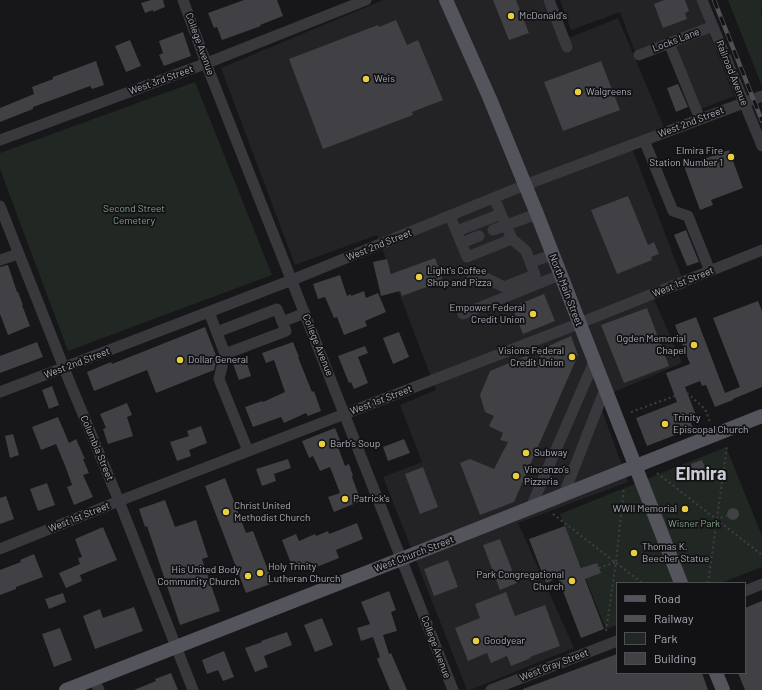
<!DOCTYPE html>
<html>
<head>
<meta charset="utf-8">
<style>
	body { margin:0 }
	#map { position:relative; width:762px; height:690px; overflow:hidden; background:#171618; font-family:Barlow,sans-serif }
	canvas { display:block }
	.legend { position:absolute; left:616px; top:582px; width:130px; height:92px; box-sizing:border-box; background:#121113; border:1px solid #4e4f55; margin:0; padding:5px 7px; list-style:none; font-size:12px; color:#a9abb7 }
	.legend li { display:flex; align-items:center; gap:8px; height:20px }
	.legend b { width:20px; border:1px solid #4e4f55 }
</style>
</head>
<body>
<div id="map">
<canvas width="762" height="690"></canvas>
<ul class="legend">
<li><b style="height:5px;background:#54545c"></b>Road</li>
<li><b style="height:5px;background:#4f4f56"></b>Railway</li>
<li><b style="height:11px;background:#212823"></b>Park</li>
<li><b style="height:11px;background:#414045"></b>Building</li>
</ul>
</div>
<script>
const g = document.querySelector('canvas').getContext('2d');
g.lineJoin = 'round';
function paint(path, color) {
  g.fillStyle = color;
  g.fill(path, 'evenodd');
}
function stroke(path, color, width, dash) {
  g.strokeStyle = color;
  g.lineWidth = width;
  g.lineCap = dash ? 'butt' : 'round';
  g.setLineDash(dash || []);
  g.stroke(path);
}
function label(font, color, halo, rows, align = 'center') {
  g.font = font + ' Barlow,sans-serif';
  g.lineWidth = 3.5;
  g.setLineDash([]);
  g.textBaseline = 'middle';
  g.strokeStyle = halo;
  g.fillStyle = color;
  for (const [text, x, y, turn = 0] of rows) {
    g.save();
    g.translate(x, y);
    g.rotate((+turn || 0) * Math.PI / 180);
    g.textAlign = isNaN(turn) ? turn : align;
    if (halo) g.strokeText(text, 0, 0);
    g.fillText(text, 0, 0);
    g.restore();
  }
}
paint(new Path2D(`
	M383 0H552L569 38 618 18 664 127 629 140 686 288 654 299 682 363 598 399 628 482 518 523 574 648 470 690H467L383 477 422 462 400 405 436 390 377 235 295 265 221 68Z
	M560 0H696L734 96 701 109 675 45 638 60 620 12 571 30Z`), '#232225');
paint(new Path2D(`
	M728 0H762C762 6 760 13 762 18V86Z
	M195 82 272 275 68 351 0 169V153Z
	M726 447 762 536V567L721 583H617V625L606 629 560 514Z`), '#212823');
paint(new Path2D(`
	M151 0H163L165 7 153 12V10L145 13 141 3Z
	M244 0H277L283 16 260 25 261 26 222 40 217 27 214 28 208 13Z
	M493 0H516L529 33 509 40Z
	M664 0H685L689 11 685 13 687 19 663 28 654 4Z
	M396 20 407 45 418 40 443 100 412 112 413 115 323 149 289 59 378 25 379 27Z
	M183 32 191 56 164 66 159 55 163 53 159 41Z
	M130 40 141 66 126 72 115 46Z
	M96 61 104 85 92 89 90 86 33 107V109L0 122V108L34 94 32 87 53 79V77Z
	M601 61 620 110 563 131 544 82Z
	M678 84 688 107 676 112 667 88Z
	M729 150 743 188 711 200 713 205 700 210 684 166Z
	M628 196 648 245 654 242 659 254 651 257 652 260 617 274 591 210Z
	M686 230 699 262 687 266 674 235Z
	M435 258 443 281 402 296 400 291 381 296 373 262 387 259 391 274Z
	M8 265 17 292H18L23 305H22L30 326 8 335 0 314V267Z
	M340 275 347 296 351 294V296L364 291 366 298 378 293 386 312 365 321 367 326 344 335 337 317 334 318 325 297 318 299 313 284Z
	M544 294 555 321 523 334 512 307Z
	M758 301 762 311V387L733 399V400L715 407 706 385 702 386 700 381 685 387 697 418 690 421 693 428 647 446 636 418 677 402 666 373 690 364 675 325 696 317 725 393 740 387 713 318Z
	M647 308 669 366 624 383 601 325Z
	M205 327 217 358 214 370 156 393 147 370 94 391 87 372 111 362 112 364Z
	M399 332 409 357 393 364 383 338Z
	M571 336 578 355 514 502 480 515 460 463 470 459 494 469 508 442 500 440 503 433 489 426 494 416 485 412 480 395 490 371 526 356 538 360 542 349Z
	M37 342 43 357 0 373V356Z
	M293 342 299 357H298L312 392 314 391 321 411 308 416 306 413 284 423 281 417 253 427 245 407 262 401 263 402 285 392 274 360 266 363 262 353Z
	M365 346 368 353 358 357 368 383 354 389 351 382 349 383 338 356Z
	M246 360 251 376 239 380 233 364Z
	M52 386 59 405 49 409 42 390Z
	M127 403 132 415 127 417 133 436 108 444 103 429 106 428 100 414Z
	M58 417 69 443 76 439 85 459H83L89 473 83 475 93 497 74 505 67 487 72 485 66 468 56 444 41 450 32 427Z
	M201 426 207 443 189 450 191 456 177 461 170 442 189 436 187 431Z
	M335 428 342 445 338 447 345 466 349 464 353 476 352 477 361 501 334 512 328 497 340 493 330 467 320 471 313 456 309 458 302 441Z
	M13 434 19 455 10 458 5 436Z
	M404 439 410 453 388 461 383 447Z
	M288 459 291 468 274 474 276 481 262 486 256 469Z
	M702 460 705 468 693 472 691 464Z
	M423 467 438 507 420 514 405 474Z
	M225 478 246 533 253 531 273 583 246 593 205 486Z
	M47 483 55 505 38 511 30 489Z
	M6 496 14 519 0 524V498Z
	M165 500 175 527 196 520 208 557 202 559 220 611 180 625 147 526 145 527 139 509Z
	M727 514a6 6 0 1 1 12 0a6 6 0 1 1-12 0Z
	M357 523 363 539 336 550 339 558 314 568 312 563 294 571 282 540 296 534 299 541 315 534 316 536 328 531 329 534Z
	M565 526 581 568 597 563 601 573 585 579 604 629 581 638 558 578 546 583 529 539Z
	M103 527 117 560 80 575 82 581 66 588 59 573 80 564 78 558 82 557 75 539Z
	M500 539 517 583 500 590 483 545Z
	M34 554 43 577 16 587V589L0 595V570L21 562 20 560Z
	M448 560 458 587 434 596 424 569Z
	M389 591 396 610 391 612 397 631 383 635 389 654 391 653 407 690H390L377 659 380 657 373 637 361 641 357 628 370 624 361 602Z
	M506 592 515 616 545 605 560 646 530 657 531 658 511 666 507 656 491 663 487 653 468 661 455 628 480 618 475 604Z
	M63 593 66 602 49 609 45 599Z
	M762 601V690H745L738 673H745V608Z
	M134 607 143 631 95 649 83 616 100 609 103 618Z
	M322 618 333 645 315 652 304 625Z
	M60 628 72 660 54 667 42 634Z
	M287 632 292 645 264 656 268 667 255 672 245 648 262 642 261 641Z
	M224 651 234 677 223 681 218 670 207 674 202 660Z
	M617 654V673H702L708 690H523V689Z
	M171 673 178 690H134L156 681 155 679Z`), '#414045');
stroke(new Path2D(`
	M631 412 686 392 705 409 710 422
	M657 473 762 555
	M553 514 642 583
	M716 519 727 516
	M599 568 616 562
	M708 583 727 446
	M606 631 616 562 624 487`), '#3e3e44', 2, [2, 3]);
stroke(new Path2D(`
	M183 0 209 71 453 690
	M549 0 567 47
	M702 0 762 146
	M669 43 700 119
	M639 55 713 26
	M0 140 207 63 366 0
	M644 140 673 211 688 216 710 271
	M0 206 70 383 119 501 193 690
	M450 216 467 257 512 239 494 198
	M493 230 537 214
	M457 231 501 214
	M461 243 479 236
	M0 260 18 254
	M531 262 552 255
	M471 280 482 276 504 287 535 275 526 251 512 239
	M209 312 225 354 219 379 248 451
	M463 314 560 275
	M282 322 305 313
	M217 332 277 309 286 331 225 354
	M0 392 292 280 525 185 762 96
	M564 494 605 389
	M531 507 594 362
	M0 549 119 501 565 329 762 250
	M745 591 762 584
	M94 679 99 690
	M491 690 617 641`), '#38383d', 11);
stroke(new Path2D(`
	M446 0 490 99 537 214 681 583
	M716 673 723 690
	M66 690 414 554 762 416`), '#54545c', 14);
const rail = new Path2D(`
	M714 0 762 121`);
stroke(rail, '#4f4f56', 4.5);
stroke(rail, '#121113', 3, [9]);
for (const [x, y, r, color] of [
	[511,16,4,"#e6cf41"],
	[366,79,4,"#e6cf41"],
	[578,92,4,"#e6cf41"],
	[731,157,4,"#e6cf41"],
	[419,277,4,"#e6cf41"],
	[533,314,4,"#e6cf41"],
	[694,345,4,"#e6cf41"],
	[572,357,4,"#e6cf41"],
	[180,360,4,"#e6cf41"],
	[665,424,4,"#e6cf41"],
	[322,444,4,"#e6cf41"],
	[526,453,4,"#e6cf41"],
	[516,476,4,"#e6cf41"],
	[345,499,4,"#e6cf41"],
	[685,509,4,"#e6cf41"],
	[226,512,4,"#e6cf41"],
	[634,553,4,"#e6cf41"],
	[260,573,4,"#e6cf41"],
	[248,576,4,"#e6cf41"],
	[572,581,4,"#e6cf41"],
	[476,641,4,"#e6cf41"]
]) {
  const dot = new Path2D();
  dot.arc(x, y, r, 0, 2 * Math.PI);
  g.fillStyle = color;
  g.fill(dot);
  stroke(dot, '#121113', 1.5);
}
label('10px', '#a9abb7', '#121113', [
	["McDonald's",519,16],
	["Weis",374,79],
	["Walgreens",586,92],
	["Elmira Fire",723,151,"right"],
	["Station Number 1",723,163,"right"],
	["Light's Coffee",427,271],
	["Shop and Pizza",427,283],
	["Empower Federal",525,308,"right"],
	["Credit Union",525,320,"right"],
	["Ogden Memorial",686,339,"right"],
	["Chapel",686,351,"right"],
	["Visions Federal",564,351,"right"],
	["Credit Union",564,363,"right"],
	["Dollar General",188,360],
	["Trinity",673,418],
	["Episcopal Church",673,430],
	["Barb’s Soup",330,444],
	["Subway",534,453],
	["Vincenzo’s",524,470],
	["Pizzeria",524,482],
	["Patrick's",353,499],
	["Christ United",234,506],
	["Methodist Church",234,518],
	["WWII Memorial",677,509,"right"],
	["Thomas K.",642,547],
	["Beecher Statue",642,559],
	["Holy Trinity",268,567],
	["Lutheran Church",268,579],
	["His United Body",240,570,"right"],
	["Community Church",240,582,"right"],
	["Park Congregational",564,575,"right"],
	["Church",564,587,"right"],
	["Goodyear",484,641]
], 'left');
label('10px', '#a9abb7', '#121113', [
	["Locks Lane",676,40,-21],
	["College Avenue",200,44,70],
	["Railroad Avenue",732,73,68],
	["West 3rd Street",161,80,-20],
	["West 2nd Street",691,122,-21],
	["West 2nd Street",379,245,-22],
	["West 1st Street",683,282,-22],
	["North Main Street",566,290,69],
	["College Avenue",318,345,68],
	["West 2nd Street",77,363,-21],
	["West 1st Street",381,400,-21],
	["Columbia Street",97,448,67],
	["West 1st Street",79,517,-22],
	["West Church Street",414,554,-21],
	["College Avenue",436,647,69],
	["West Gray Street",554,665,-21]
]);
label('10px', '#82a18a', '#121113', [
	["Second Street",134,209],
	["Cemetery",134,221],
	["Wisner Park",694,524]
]);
label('bold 18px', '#cacbd4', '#121113', [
	["Elmira",701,474]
]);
</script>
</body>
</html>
